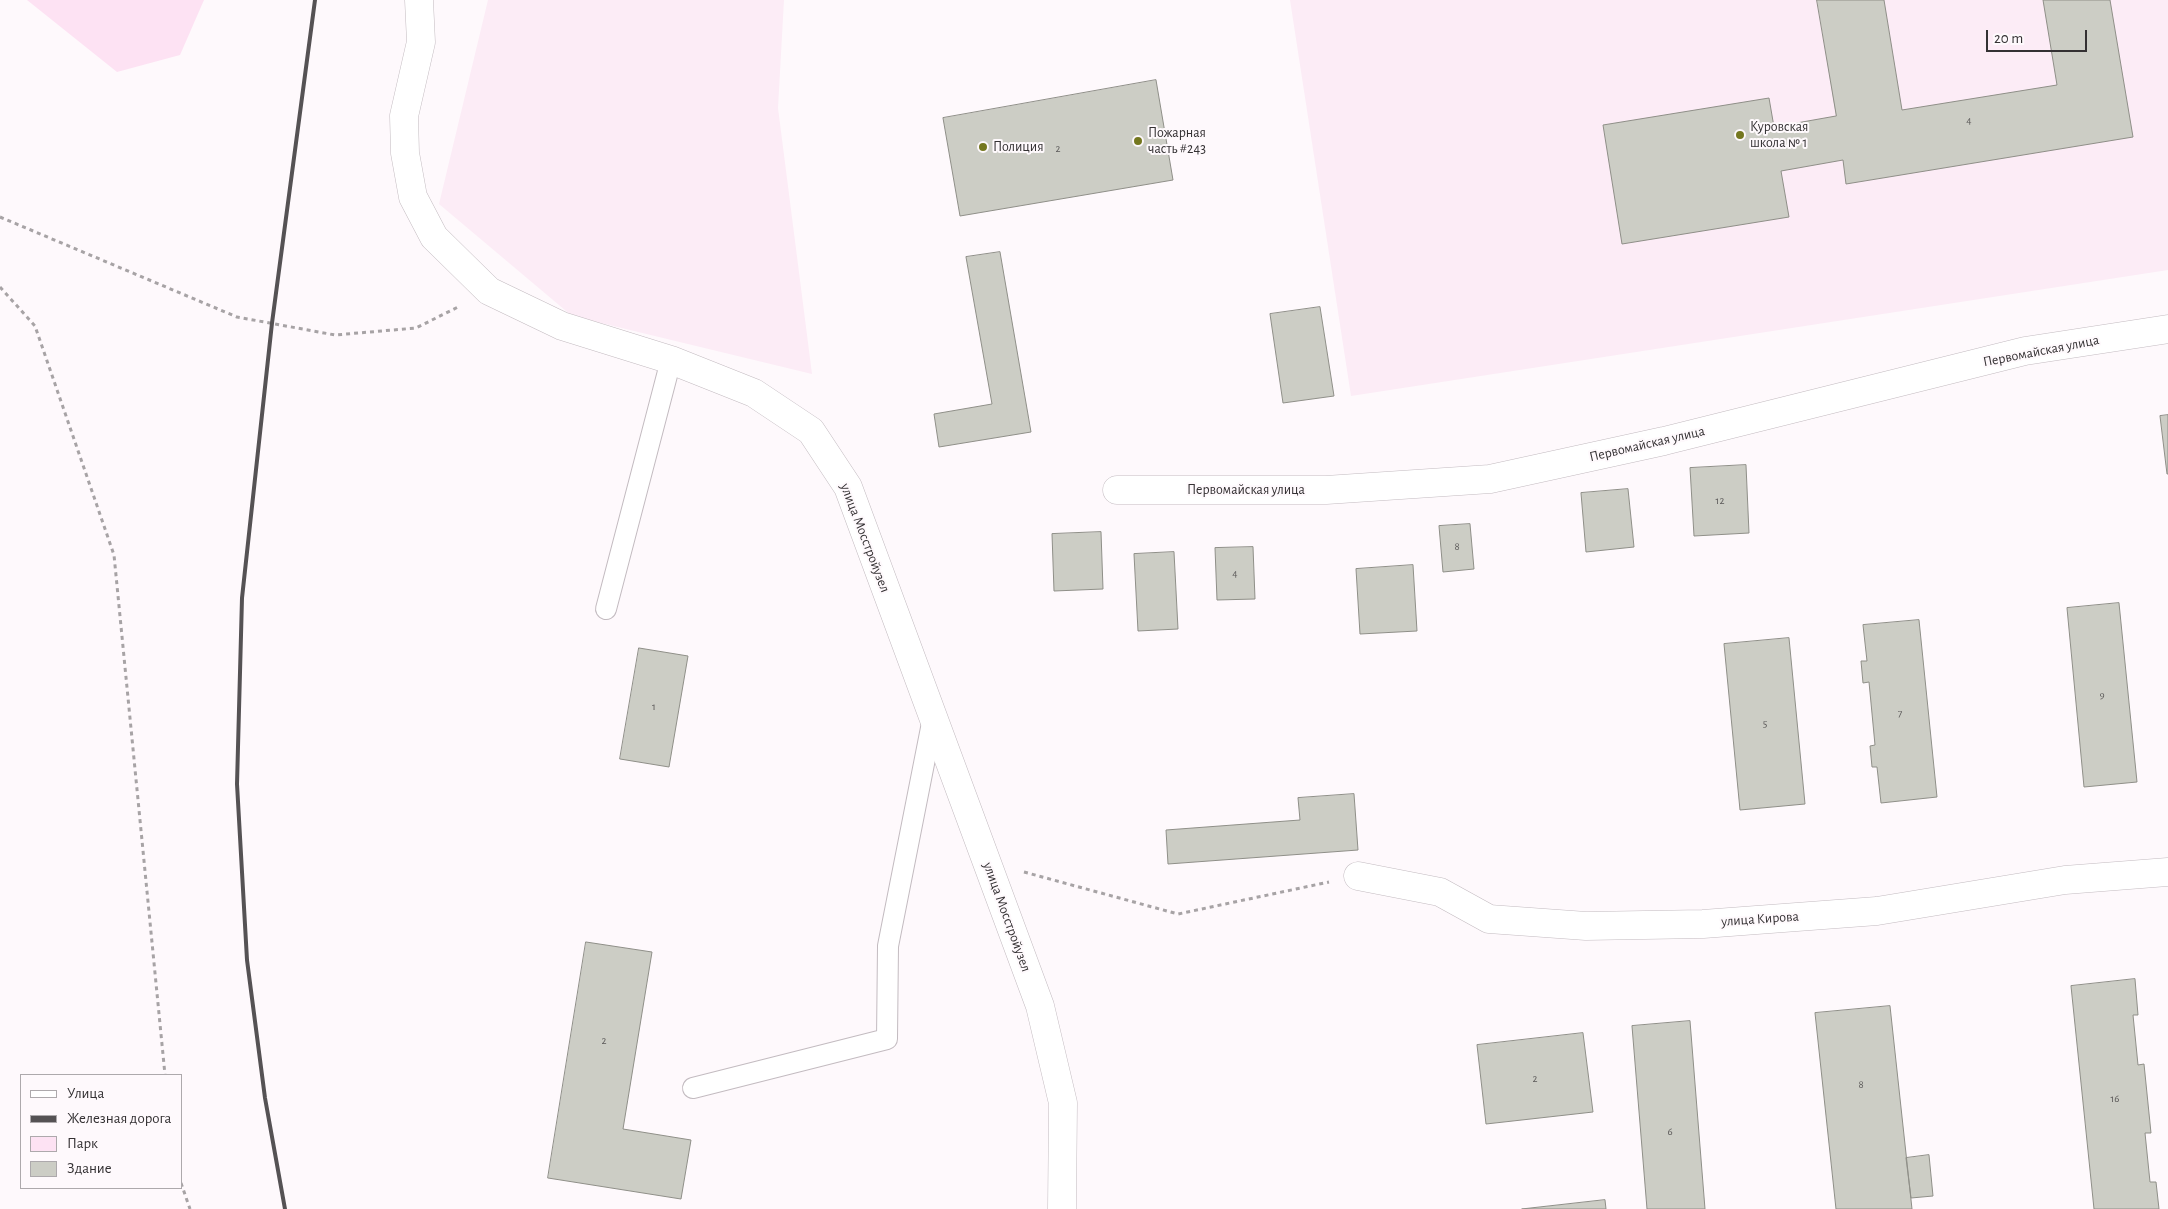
<!DOCTYPE html>
<html>
<head>
<meta charset="utf-8">
<style>
	body { margin:0 }
	#map { position:relative; width:2168px; height:1209px; overflow:hidden; background:#fef9fc; font-family:"Alegreya Sans",sans-serif }
	canvas { display:block }
	.legend { position:absolute; left:20px; top:1074px; width:162px; height:115px; box-sizing:border-box; background:#fef9fc; border:1px solid #ada9ac; margin:0; padding:6px 9px; list-style:none; font-size:15px; color:#343133 }
	.legend li { display:flex; align-items:center; gap:10px; height:25px }
	.legend b { width:25px; border:1px solid #ada9ac }
	.scale { position:absolute; left:1986px; top:30px; width:101px; height:22px; box-sizing:border-box; border:2px solid #343133; border-top:0; padding-left:6px; font-size:15px; line-height:18px; white-space:nowrap; color:#343133; -webkit-text-stroke:4px #fef9fc; paint-order:stroke }
</style>
</head>
<body>
<div id="map">
<canvas width="2168" height="1209"></canvas>
<ul class="legend">
<li><b style="height:6px;background:#fff"></b>Улица</li>
<li><b style="height:6px;background:#555254"></b>Железная дорога</li>
<li><b style="height:14px;background:#fde2f3"></b>Парк</li>
<li><b style="height:14px;background:#cccdc5"></b>Здание</li>
</ul>
<div class="scale">20 m</div>
</div>
<script>
const g = document.querySelector('canvas').getContext('2d');
g.lineJoin = 'round';
function paint(path, color) {
  g.fillStyle = color;
  g.fill(path, 'evenodd');
}
function stroke(path, color, width, dash) {
  g.strokeStyle = color;
  g.lineWidth = width;
  g.lineCap = dash ? 'butt' : 'round';
  g.setLineDash(dash || []);
  g.stroke(path);
}
function label(font, color, halo, rows, align = 'center') {
  g.font = font + ' "Alegreya Sans",sans-serif';
  g.lineWidth = 4;
  g.setLineDash([]);
  g.textBaseline = 'middle';
  g.strokeStyle = halo;
  g.fillStyle = color;
  for (const [text, x, y, turn = 0] of rows) {
    g.save();
    g.translate(x, y);
    g.rotate((+turn || 0) * Math.PI / 180);
    g.textAlign = isNaN(turn) ? turn : align;
    if (halo) g.strokeText(text, 0, 0);
    g.fillText(text, 0, 0);
    g.restore();
  }
}
paint(new Path2D(`
	M488 0H784L778 108 812 374 572 316 439 204Z
	M1290 0H2168V270L1351 396Z`), '#fcecf6');
paint(new Path2D(`
	M27 0H204L180 55 117 72Z`), '#fde2f3');
const building = new Path2D(`
	M1817 0H1884L1902 110 2057 85 2043 0H2110L2133 137 1846 184 1843 160 1781 171 1789 217 1622 244 1603 125 1769 98 1774 127 1836 116Z
	M1156 80 1173 180 960 216 943 118Z
	M1000 252 1031 432 939 447 934 414 992 404 966 257Z
	M1320 307 1334 396 1283 403 1270 314Z
	M2168 415V474H2167L2160 416Z
	M1746 465 1749 533 1694 536 1690 468Z
	M1628 489 1634 547 1586 552 1581 493Z
	M1470 524 1474 569 1443 572 1439 526Z
	M1101 532 1103 589 1054 591 1052 534Z
	M1253 547 1255 599 1217 600 1215 548Z
	M1174 552 1178 629 1138 631 1134 554Z
	M1413 565 1417 631 1360 634 1356 569Z
	M2119 603 2137 782 2084 787 2067 608Z
	M1919 620 1937 797 1881 803 1877 767H1872L1870 746 1875 745 1869 682 1863 683 1861 661H1867L1863 625Z
	M1789 638 1805 804 1740 810 1724 644Z
	M639 648 688 656 669 767 620 759Z
	M1354 794 1358 850 1168 864 1166 830 1300 820 1298 798Z
	M586 942 652 952 623 1129 691 1140 681 1199 548 1178Z
	M2135 979 2138 1015H2133L2138 1065 2144 1064 2151 1133H2145L2150 1182H2156L2159 1209H2094L2071 986Z
	M1890 1006 1912 1209H1836L1815 1013Z
	M1690 1021 1705 1209H1647L1632 1026Z
	M1583 1033 1593 1112 1486 1124 1477 1045Z
	M1929 1155 1933 1196 1911 1198 1906 1158Z
	M1605 1200 1606 1209H1522Z`);
paint(building, '#cccdc5');
stroke(building, '#8f8f88', 1);
const service = new Path2D(`
	M606 609 671 360
	M693 1088 887 1039 888 946 933 718`);
const minor = new Path2D(`
	M419 0 421 42 404 116 405 153 413 197 434 237 489 291 562 326 671 360 754 393 811 431 848 487 1040 1006 1063 1103 1062 1209
	M1117 490H1326L1490 479 1664 441 2025 351 2168 329
	M1358 876 1440 892 1489 919 1586 926 1703 924 1877 911 2065 880 2168 872`);
stroke(service, '#c3bbc0', 22);
stroke(minor, '#c3bbc0', 29);
stroke(new Path2D(`
	M0 217 237 317 335 335 416 328 460 306
	M0 287 35 326 114 555 165 1075
	M1024 872 1178 914 1329 882
	M181 1183 190 1209`), '#a7a3a5', 3, [4, 4]);
stroke(service, '#fff', 20);
stroke(minor, '#fff', 28);
stroke(new Path2D(`
	M285 1209 265 1098 247 960 237 784 242 598 272 323 315 0`), '#555254', 4);
for (const [x, y, r, color] of [
	[1740,135,5,"#74771f"],
	[1138,141,5,"#74771f"],
	[983,147,5,"#74771f"]
]) {
  const dot = new Path2D();
  dot.arc(x, y, r, 0, 2 * Math.PI);
  g.fillStyle = color;
  g.fill(dot);
  stroke(dot, '#fef9fc', 2);
}
label('11px', '#5a5858', null, [
	["4",1969,121],
	["2",1058,149],
	["12",1720,501],
	["8",1457,547],
	["4",1235,574],
	["9",2102,695],
	["1",654,707],
	["7",1900,714],
	["5",1765,724],
	["2",604,1041],
	["2",1535,1079],
	["8",1861,1085],
	["16",2115,1099],
	["6",1670,1132]
]);
label('14px', '#343133', '#fef9fc', [
	["Куровская",1750,127],
	["школа № 1",1750,143],
	["Пожарная",1148,133],
	["часть #243",1148,149],
	["Полиция",993,147]
], 'left');
label('14px', '#343133', '#fef9fc', [
	["Первомайская улица",2041,351,-11],
	["Первомайская улица",1647,444,-13],
	["Первомайская улица",1246,490],
	["улица Мосстройузел",865,538,69],
	["улица Мосстройузел",1007,917,70],
	["улица Кирова",1760,919,-4]
]);
</script>
</body>
</html>
